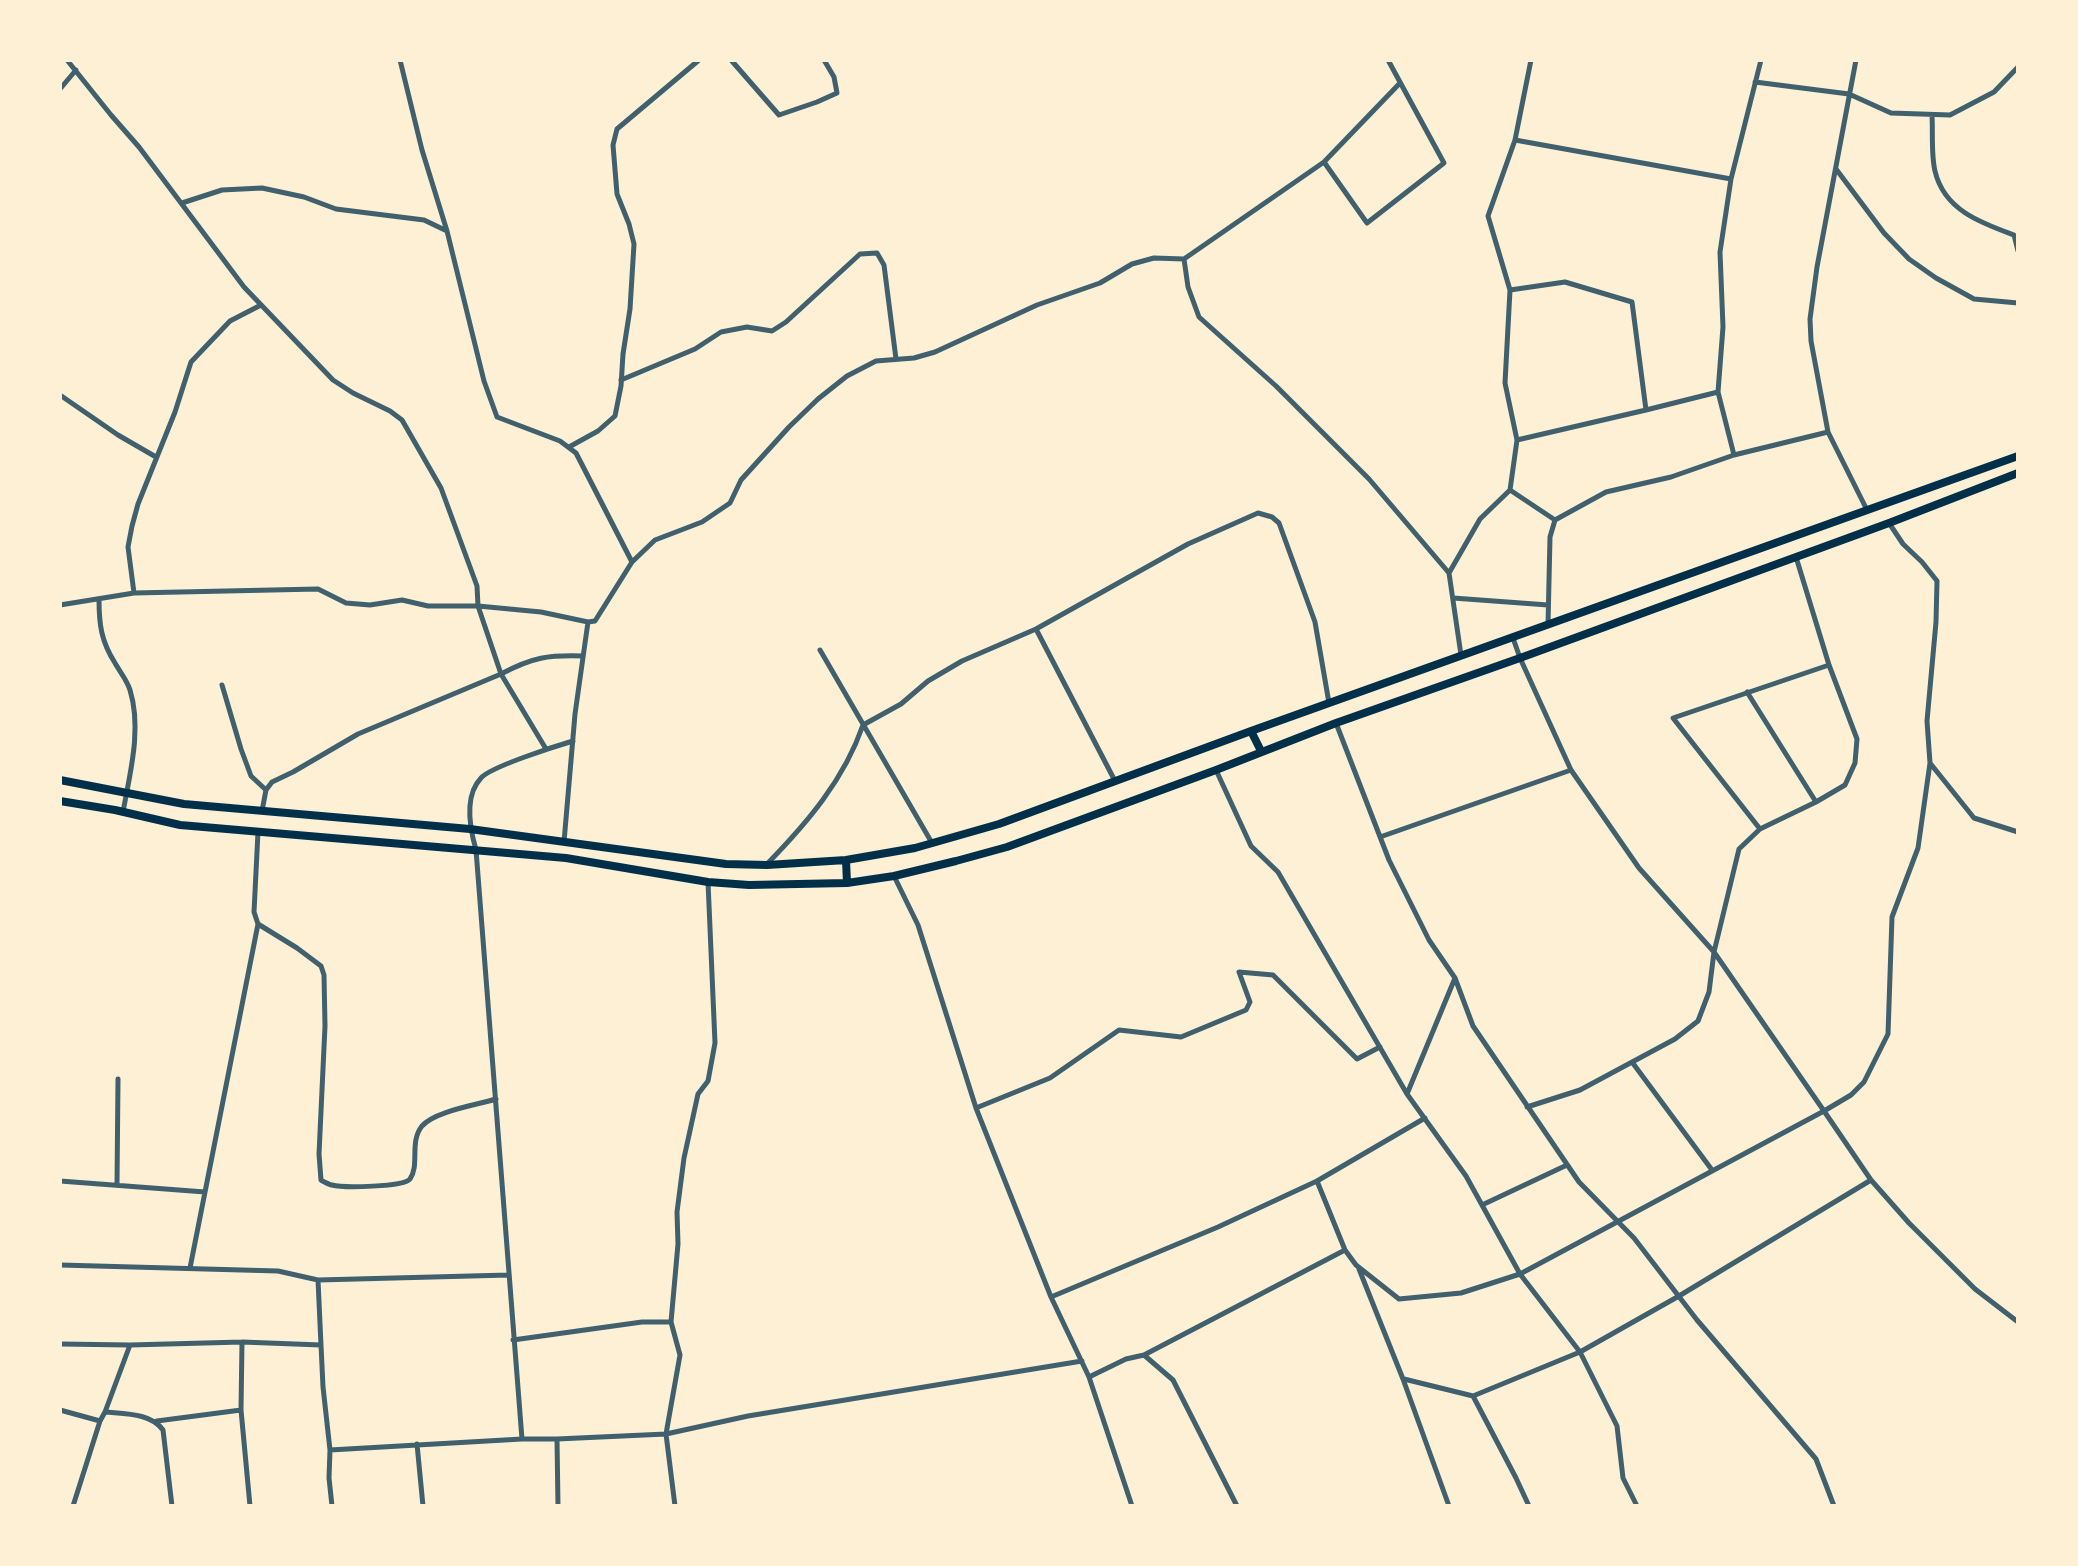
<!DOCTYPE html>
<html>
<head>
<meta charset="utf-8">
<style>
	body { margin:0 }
	#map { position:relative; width:2078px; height:1566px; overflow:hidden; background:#fdf0d5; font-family:"Space Grotesk",sans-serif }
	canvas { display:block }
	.frame { position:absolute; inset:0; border:62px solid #fdf0d5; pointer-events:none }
</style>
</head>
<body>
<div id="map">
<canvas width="2078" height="1566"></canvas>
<div class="frame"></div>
</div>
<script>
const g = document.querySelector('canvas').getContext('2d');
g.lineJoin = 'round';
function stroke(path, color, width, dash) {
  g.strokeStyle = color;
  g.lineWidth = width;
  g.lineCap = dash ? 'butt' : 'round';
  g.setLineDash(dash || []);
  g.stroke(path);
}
stroke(new Path2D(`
	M67 60 111 115 139 147 244 287 333 380 353 393 390 411 402 420 441 488 477 586 478 606 501 674 546 749
	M400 60 422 150 447 231
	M731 60 779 115 817 102 837 93 834 77 824 60
	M1388 60 1444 163 1367 223 1324 162 1400 83
	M1856 60 1817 267 1810 319 1811 341 1828 432 1867 510
	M1755 82 1849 94 1891 113 1950 115 1994 92 2018 67
	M60 89 76 70
	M1932 115C1933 132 1931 155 1935 171 1944 210 1981 223 2014 235L2018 251
	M1515 140 1731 179
	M1324 162 1184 259 1188 287 1199 317 1276 386 1369 479 1449 573
	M1836 169 1884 233 1909 259 1936 278 1974 299 2018 303
	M182 203 222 190 262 188 304 197 336 209 424 220 447 231 484 381 497 417 560 441 576 453 632 562
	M1510 290 1488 216 1515 140 1531 60
	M621 380 695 349 721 332 747 327 772 331 786 322 860 254 877 253 884 265 896 359
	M60 395 118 435 156 457
	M1646 410 1718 392
	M569 447 598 431 615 416 621 386 623 354 630 309 634 244 629 224 617 194 613 145 617 129 699 60
	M1734 455 1718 392 1723 327 1720 252 1731 179 1761 60
	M1510 490 1555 520
	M134 593 128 547 132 526 138 504 175 412 191 362 230 321 261 305
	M1453 598 1548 605
	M99 599C99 624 101 641 115 663 120 672 127 680 130 690 142 729 130 773 123 812
	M60 605 134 593 318 589 346 603 370 605 402 600 428 606H478L541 612 588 622 595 621 632 562 655 540 702 522 730 503 741 480 789 427 818 399 847 376 876 361 914 358 935 352 1037 305 1100 283 1132 264 1154 258 1184 259
	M1548 625 1550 537 1555 520 1606 492 1671 477 1734 455 1828 432
	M1036 629 1115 781
	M1513 638 1520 658 1571 770 1639 868 1714 952 1824 1111 1851 1095 1864 1082 1888 1034 1892 917 1918 848 1930 763 1927 721 1936 622 1937 581 1922 562 1903 544 1889 523
	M820 650 932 843
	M1461 655 1449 573 1480 519 1510 490 1517 440 1505 383 1510 290 1565 282 1632 302 1646 410 1517 440
	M222 685 241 749 251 776 266 790
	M1747 692 1816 802
	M1336 723 1389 860 1429 940 1455 978 1473 1026 1579 1182 1634 1238 1697 1320 1816 1459 1834 1506
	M1930 763 1974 818 2018 832
	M1216 770 1251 846 1278 872 1407 1094
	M262 811 266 790 272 782 293 772 358 734 501 674C533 657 548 655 583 656
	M1760 829 1673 718 1829 665
	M258 832 254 912 258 924 297 948 321 966 324 975 325 1026 319 1154 321 1180C322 1181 330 1185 332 1185 343 1188 404 1187 410 1179 420 1165 409 1142 422 1126 435 1111 477 1105 496 1099
	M1380 837 1571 770
	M564 842 575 714 588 622
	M767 864C807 823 844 780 863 725L901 704 928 681 962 661 1036 629 1188 544 1258 513 1272 517 1279 523 1315 622 1329 703
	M894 876 918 925 976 1108 1050 1078 1119 1030 1181 1037 1246 1010 1250 1002 1239 972 1273 975 1357 1059 1380 1047
	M1632 1062 1712 1170
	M1527 1107 1580 1090 1675 1039 1698 1021 1709 992 1714 952 1739 849 1760 829 1816 802 1845 785 1855 763 1857 739 1829 665 1796 557
	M976 1108 1051 1297
	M60 1181 205 1192
	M1317 1181 1425 1118
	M117 1185 118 1079
	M1482 1205 1567 1165
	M60 1265 278 1271 318 1280 321 1345
	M190 1268 258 924
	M1359 1269 1403 1379 1449 1506
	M318 1280 509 1275
	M671 1322 680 1355 666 1434 748 1416 1082 1361
	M513 1340 642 1322H671L678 1244 677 1212 684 1158 698 1094 708 1081 715 1043 708 882
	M242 1342 321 1345 323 1387 330 1450 329 1478 332 1506
	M60 1344 130 1345 105 1412C125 1414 151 1413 163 1430L172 1506
	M130 1345 242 1342 241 1410 157 1421
	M1144 1355 1345 1250
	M1089 1377 1051 1297 1218 1227 1317 1181 1345 1250 1356 1265 1399 1299 1461 1293 1520 1274 1466 1176 1407 1094 1455 978
	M1404 1379 1473 1396 1516 1478 1529 1506
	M1473 1396 1580 1352 1520 1274 1824 1111 1871 1180 1909 1223 1975 1289 2018 1322
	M60 1410 100 1421
	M241 1410 250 1506
	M522 1439 476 850C470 829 464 796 481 778 490 767 556 746 573 741
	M557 1439 666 1434 675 1506
	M417 1444 423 1506
	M330 1450 522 1439H557L558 1506
	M73 1506 100 1421 105 1412
	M1132 1506 1089 1377 1126 1359 1144 1355 1173 1380 1237 1506
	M1637 1506 1623 1478 1617 1426 1580 1352 1679 1296 1871 1180`), '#3f606c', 5);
stroke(new Path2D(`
	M1251 731 1261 751
	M60 780 184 804 470 829 726 864 767 865 846 860 915 848 999 824 1251 731 2018 456
	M60 801 115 810 180 825 566 858 708 882 749 885 847 883 894 876 956 861 1007 847 1216 770 1336 723 1520 658 1889 523 2018 473
	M846 860 847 883`), '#003049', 8);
</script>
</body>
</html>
